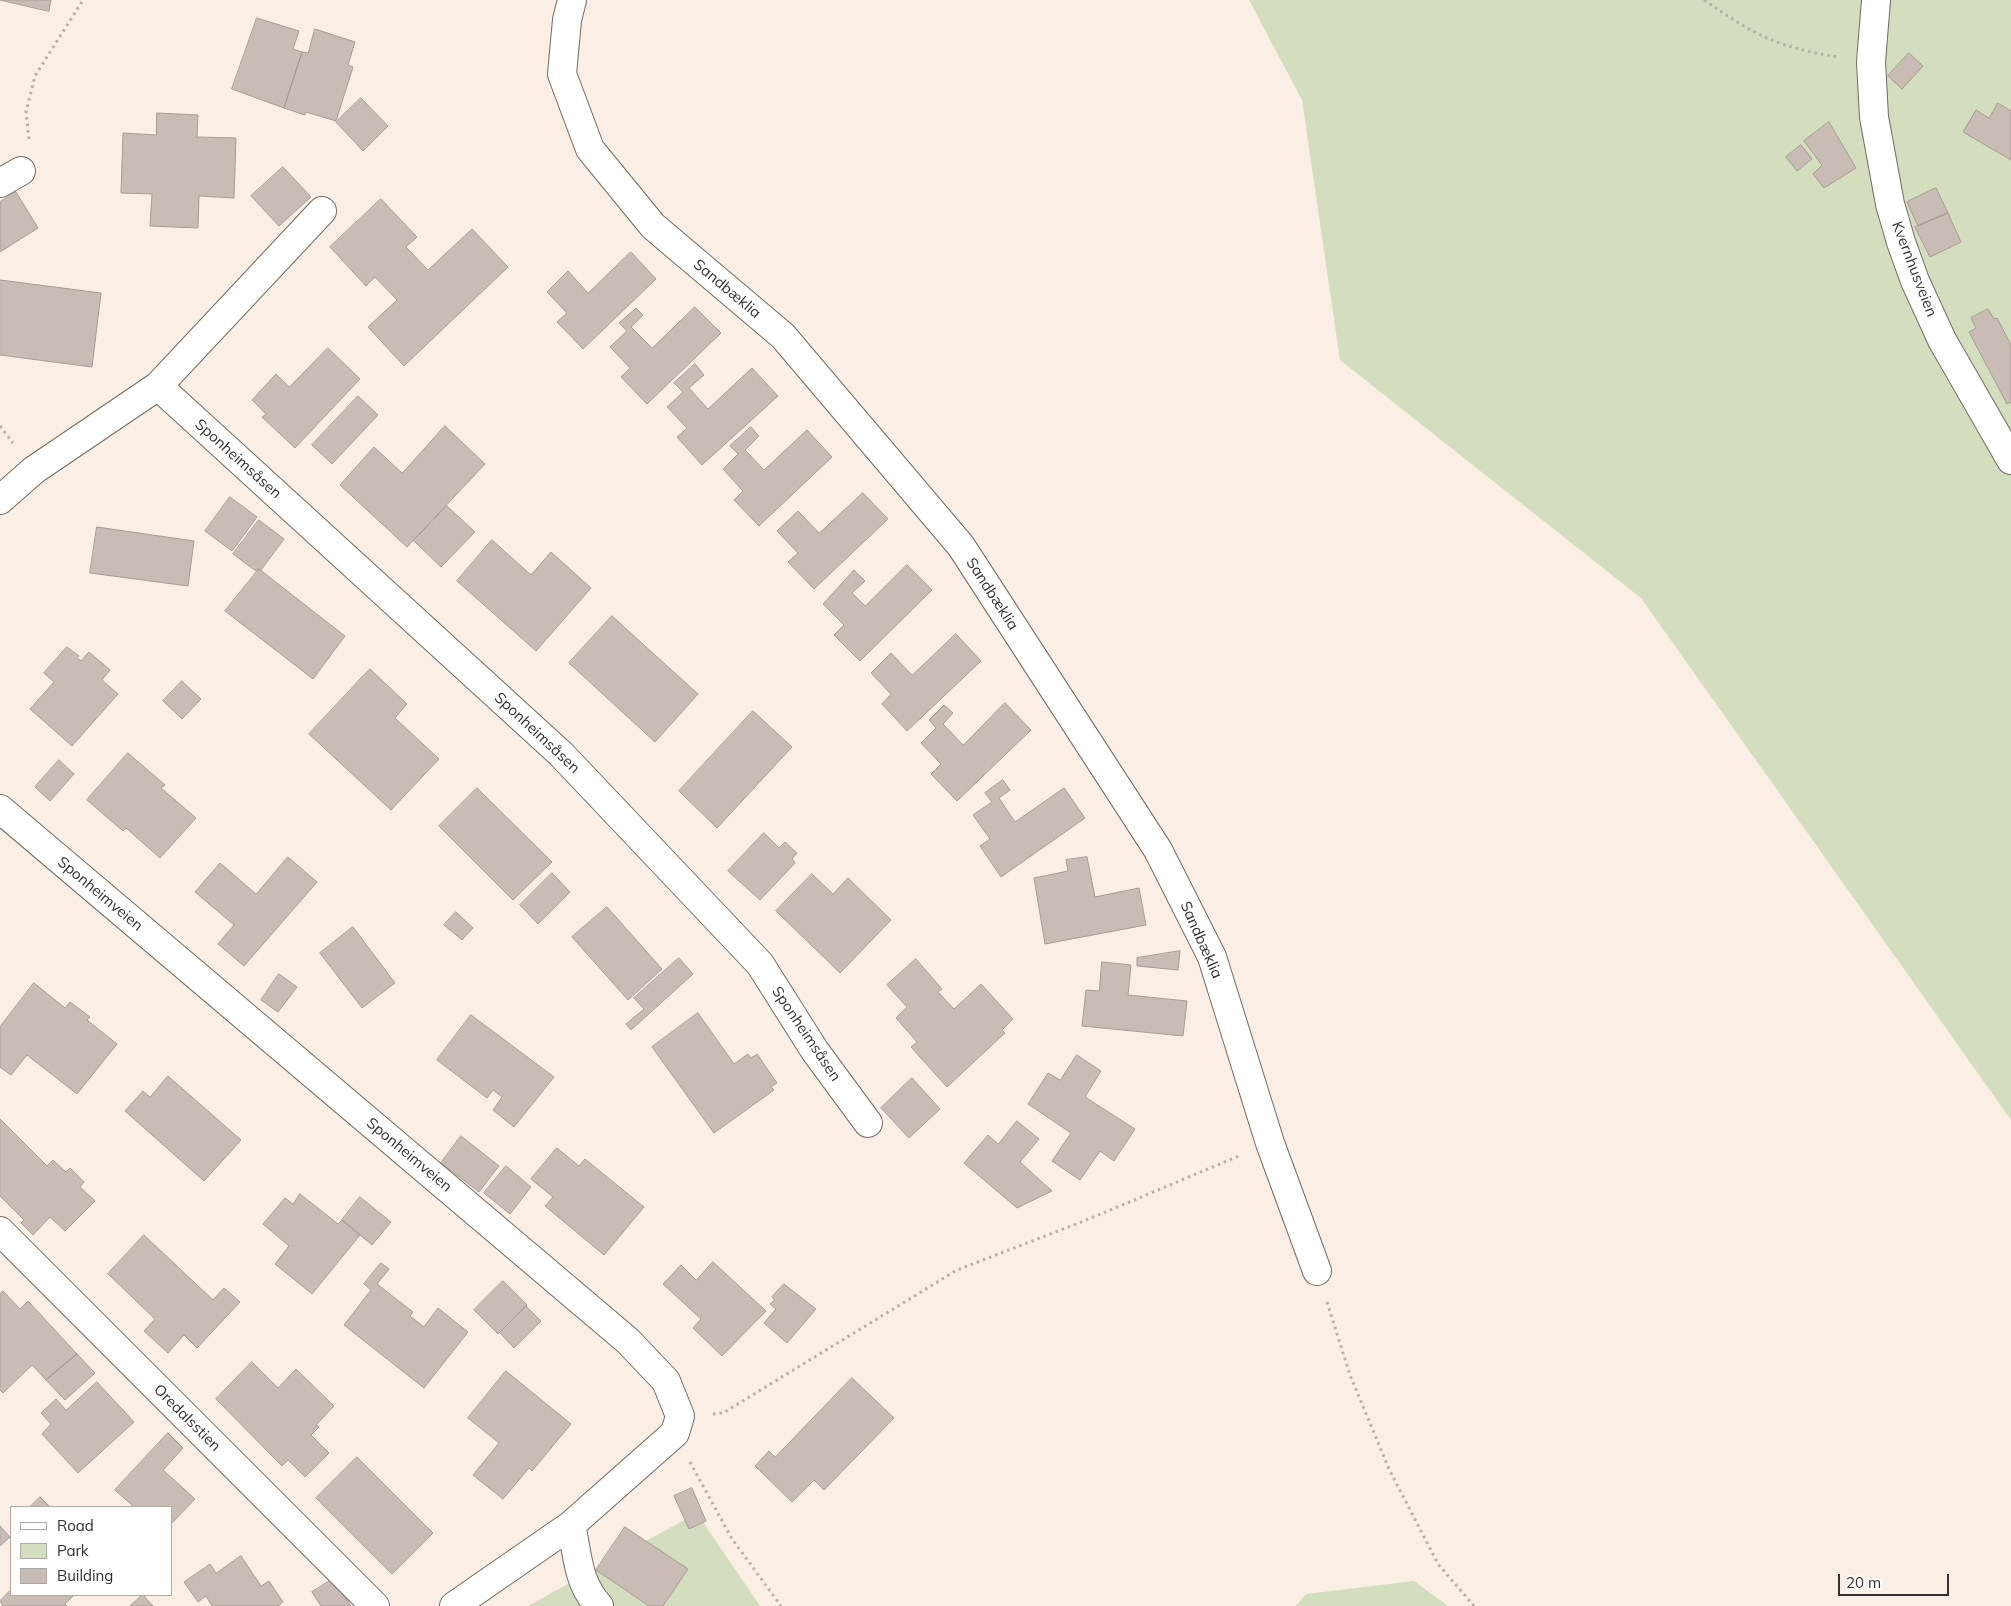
<!DOCTYPE html>
<html>
<head>
<meta charset="utf-8">
<style>
	body { margin:0 }
	#map { position:relative; width:2011px; height:1606px; overflow:hidden; background:#faeee5; font-family:Mulish,sans-serif }
	canvas { display:block }
	.legend { position:absolute; left:10px; top:1506px; width:162px; height:90px; box-sizing:border-box; background:#fefefe; border:1px solid #adabaa; margin:0; padding:6px 9px; list-style:none; font-size:15px; color:#342f2c }
	.legend li { display:flex; align-items:center; gap:10px; height:25px }
	.legend b { width:25px; border:1px solid #adabaa }
	.scale { position:absolute; left:1838px; top:1574px; width:111px; height:22px; box-sizing:border-box; border:2px solid #342f2c; border-top:0; padding-left:6px; font-size:15px; line-height:18px; white-space:nowrap; color:#342f2c; -webkit-text-stroke:4px #fefefe; paint-order:stroke }
</style>
</head>
<body>
<div id="map">
<canvas width="2011" height="1606"></canvas>
<ul class="legend">
<li><b style="height:6px;background:#fff"></b>Road</li>
<li><b style="height:14px;background:#d2debd"></b>Park</li>
<li><b style="height:14px;background:#c8bcb4"></b>Building</li>
</ul>
<div class="scale">20 m</div>
</div>
<script>
const g = document.querySelector('canvas').getContext('2d');
g.lineJoin = 'round';
function paint(path, color) {
  g.fillStyle = color;
  g.fill(path, 'evenodd');
}
function stroke(path, color, width, dash) {
  g.strokeStyle = color;
  g.lineWidth = width;
  g.lineCap = dash ? 'butt' : 'round';
  g.setLineDash(dash || []);
  g.stroke(path);
}
function label(font, color, halo, rows, align = 'center') {
  g.font = font + ' Mulish,sans-serif';
  g.lineWidth = 5;
  g.setLineDash([]);
  g.textBaseline = 'middle';
  g.strokeStyle = halo;
  g.fillStyle = color;
  for (const [text, x, y, turn = 0] of rows) {
    g.save();
    g.translate(x, y);
    g.rotate((+turn || 0) * Math.PI / 180);
    g.textAlign = isNaN(turn) ? turn : align;
    if (halo) g.strokeText(text, 0, 0);
    g.fillText(text, 0, 0);
    g.restore();
  }
}
paint(new Path2D(`
	M1249 0H2011V1120L1641 598 1340 360 1302 100Z
	M697 1513 760 1606H528Z
	M1414 1581 1448 1606H1296L1306 1594Z`), '#d2debd');
const building = new Path2D(`
	M0 0H51L49 11Z
	M257 18 299 31 293 49 302 52 284 108 232 89Z
	M315 29 355 42 348 65 353 67 336 121 306 112 305 115 284 108 302 52 308 53Z
	M1909 53 1923 66 1902 89 1888 76Z
	M361 98 388 126 363 151 336 122Z
	M1998 103 2011 111V160L1963 132 1976 110 1989 118Z
	M157 113 198 115 197 137 236 138 234 198 199 196 198 228 150 226 152 194 121 193 123 133 156 135Z
	M1829 122 1856 168 1824 188 1813 174 1822 165 1804 141Z
	M1801 145 1812 159 1797 171 1786 157Z
	M283 167 311 197 279 226 251 196Z
	M1936 188 1948 213 1918 226 1907 202Z
	M16 192 38 228 0 252V202Z
	M381 199 417 237 406 247 428 270 472 229 508 267 404 366 368 327 397 300 375 277 366 286 330 247Z
	M1948 213 1961 242 1930 257 1915 227Z
	M631 252 656 279 583 349 557 322 567 313 547 292 568 271 588 293Z
	M0 280 101 293 92 367 0 355Z
	M695 307 721 333 647 404 621 377 630 368 610 347 627 331 619 323 636 308 643 315 631 327 652 348Z
	M1988 309 1994 319 1997 318 2011 345V402L2007 404 1969 332 1976 328 1971 318Z
	M328 348 360 379 295 448 262 417 266 414 252 400 276 374 289 387Z
	M695 364 704 375 689 388 708 409 752 368 778 396 702 465 677 437 687 428 667 407 683 392 674 383Z
	M358 396 378 415 332 464 312 445Z
	M445 426 485 464 407 547 340 485 374 447 402 473Z
	M751 427 759 436 745 450 764 470 807 430 832 457 759 526 734 500 743 491 723 469 738 454 730 446Z
	M863 493 888 519 814 589 788 562 798 553 777 531 798 511 819 533Z
	M230 497 257 517 232 551 205 531Z
	M447 506 475 532 441 567 414 541Z
	M259 520 284 539 261 570 259 569 256 571 233 554Z
	M97 527 194 541 188 586 90 573Z
	M492 540 531 575 551 552 591 588 536 651 457 581Z
	M907 565 932 590 860 661 834 635 844 625 823 604 854 570 865 581 852 593 865 606Z
	M259 569 345 636 313 679 225 611Z
	M612 616 698 694 655 742 569 663Z
	M956 634 981 661 907 731 882 704 891 694 871 673 891 653 912 675Z
	M67 647 79 656 77 658 81 661 89 652 110 670 102 680 118 694 72 746 30 709 54 682 44 673Z
	M370 669 407 704 395 718 439 759 391 810 309 734Z
	M182 681 201 699 182 719 163 701Z
	M1005 703 1031 730 957 801 931 774 941 764 921 743 936 728 929 720 944 705 953 713 943 724 963 745Z
	M753 711 792 747 717 828 679 791Z
	M128 753 165 785 161 788 196 818 160 858 126 828 123 831 87 800Z
	M59 760 74 774 50 801 35 787Z
	M1003 780 1010 790 999 798 1015 822 1064 788 1085 818 1001 877 980 846 990 839 973 815 992 802 985 793Z
	M477 788 552 862 513 900 439 826Z
	M764 833 779 848 785 842 797 853 792 859 795 863 760 900 728 871Z
	M288 857 317 882 244 966 218 944 234 925 195 892 220 863 256 894Z
	M1087 857 1095 897 1139 888 1146 925 1045 944 1034 878 1068 871 1066 860Z
	M552 873 570 892 538 924 520 905Z
	M812 874 833 894 848 878 891 920 840 973 776 911Z
	M607 907 662 969 628 1000 572 937Z
	M456 912 473 928 462 940 444 925Z
	M353 927 395 983 362 1008 320 953Z
	M1180 951 1178 970 1137 966V958Z
	M679 958 693 974 631 1030 626 1024 644 1009 634 998Z
	M916 959 942 989 938 992 954 1009 981 984 1013 1019 1002 1030 1005 1033 947 1087 911 1047 917 1042 896 1018 907 1007 887 985Z
	M1102 962 1131 965 1128 995 1187 1001 1183 1036 1082 1026 1086 990 1099 991Z
	M279 974 297 987 278 1012 261 1000Z
	M34 983 65 1008 70 1002 90 1017 87 1020 117 1044 77 1094 27 1055 11 1075 0 1067V1027Z
	M698 1013 734 1064 748 1054 751 1058 757 1054 777 1083 771 1087 774 1090 714 1133 652 1047Z
	M471 1015 554 1077 514 1127 493 1110 502 1097 493 1090 487 1098 437 1060Z
	M1077 1055 1101 1071 1085 1097 1135 1129 1114 1161 1100 1151 1080 1180 1052 1161 1071 1133 1028 1104 1048 1073 1060 1080Z
	M168 1076 241 1140 204 1181 125 1111 143 1091 150 1097Z
	M912 1078 940 1109 909 1138 881 1108Z
	M0 1119 47 1166 53 1160 66 1172 70 1168 84 1182 80 1187 95 1201 65 1231 50 1217 33 1235 21 1223 24 1220 0 1196Z
	M1017 1121 1039 1139 1020 1162 1052 1191 1017 1208 964 1163 988 1135 998 1144Z
	M461 1136 499 1166 479 1192 441 1163Z
	M557 1148 579 1166 585 1159 644 1207 604 1255 545 1206 553 1197 531 1179Z
	M506 1166 531 1187 510 1214 484 1193Z
	M300 1194 338 1224 342 1220 360 1235 312 1294 275 1264 289 1246 263 1224 285 1198 293 1204Z
	M360 1197 391 1222 372 1245 342 1220Z
	M144 1235 213 1300 224 1288 240 1302 197 1348 184 1335 168 1353 144 1331 155 1319 108 1274Z
	M713 1262 766 1311 722 1356 693 1328 701 1319 663 1284 681 1265 696 1280Z
	M381 1263 389 1269 377 1284 413 1312 410 1316 424 1327 438 1308 468 1332 424 1388 344 1325 371 1290 364 1284Z
	M503 1281 527 1305 498 1334 474 1310Z
	M784 1284 816 1309 787 1343 764 1323 776 1309 770 1304 775 1300 772 1297Z
	M3 1291 20 1309 28 1301 77 1354 46 1380 32 1365 3 1393 0 1390V1294Z
	M526 1306 541 1321 514 1348 500 1333Z
	M77 1354 95 1373 65 1400 46 1380Z
	M252 1362 278 1388 296 1369 334 1406 316 1425 319 1427 311 1435 329 1453 305 1477 288 1460 282 1466 216 1399Z
	M506 1371 571 1424 532 1471 529 1468 503 1499 473 1475 499 1443 468 1418Z
	M852 1378 894 1418 824 1490 814 1480 792 1502 755 1466 769 1451 775 1457Z
	M97 1382 134 1422 78 1473 42 1434 51 1424 41 1413 56 1399 66 1410Z
	M168 1433 183 1448 163 1470 195 1499 171 1524V1507H134L115 1490Z
	M357 1457 433 1533 392 1574 316 1498Z
	M692 1488 706 1521 689 1529 674 1496Z
	M40 1497 50 1507H30Z
	M0 1526 10 1537 0 1546Z
	M625 1527 688 1569 663 1606H649L596 1570Z
	M241 1556 261 1586 269 1581 283 1602 278 1606H212L206 1596 198 1602 184 1582 210 1564 216 1573Z
	M333 1579 351 1606H321L312 1592Z
	M11 1590V1595H74L65 1604 67 1606H3L0 1601Z
	M143 1595 153 1606H130L142 1595Z`);
paint(building, '#c8bcb4');
stroke(building, '#a79c94', 1);
const minor = new Path2D(`
	M572 0 567 20 562 74 590 149 653 226 783 336 961 546 1158 850 1212 957 1270 1143 1317 1271
	M1876 0 1871 62 1874 117 1890 204 1901 242 1915 281 1942 340 2011 460
	M0 183 21 171
	M158 386 561 754 760 964 815 1051 868 1123
	M0 500 34 470 158 386 322 211
	M0 809 628 1341 666 1381 680 1416 675 1433 571 1525 454 1606
	M0 1231 375 1606
	M571 1525C578 1555 577 1582 599 1606`);
stroke(minor, '#746a62', 30);
stroke(new Path2D(`
	M1704 0C1755 35 1776 47 1838 57
	M29 139 26 112 35 76 83 0
	M0 426 13 443
	M1327 1302 1350 1375 1389 1469 1438 1564 1474 1606
	M713 1414 723 1413 957 1270 1084 1221 1239 1156
	M690 1462 732 1539 781 1606`), '#b9afa8', 3, [2.5, 4]);
stroke(minor, '#fff', 28);
label('15px', '#342f2c', '#fefefe', [
	["Kvernhusveien",1914,269,69],
	["Sandbæklia",727,289,40],
	["Sponheimsåsen",238,459,42],
	["Sandbæklia",992,594,57],
	["Sponheimsåsen",537,733,43],
	["Sponheimveien",100,894,40],
	["Sandbæklia",1201,940,66],
	["Sponheimsåsen",806,1034,56],
	["Sponheimveien",409,1155,40],
	["Oredalsstien",187,1418,45]
]);
</script>
</body>
</html>
